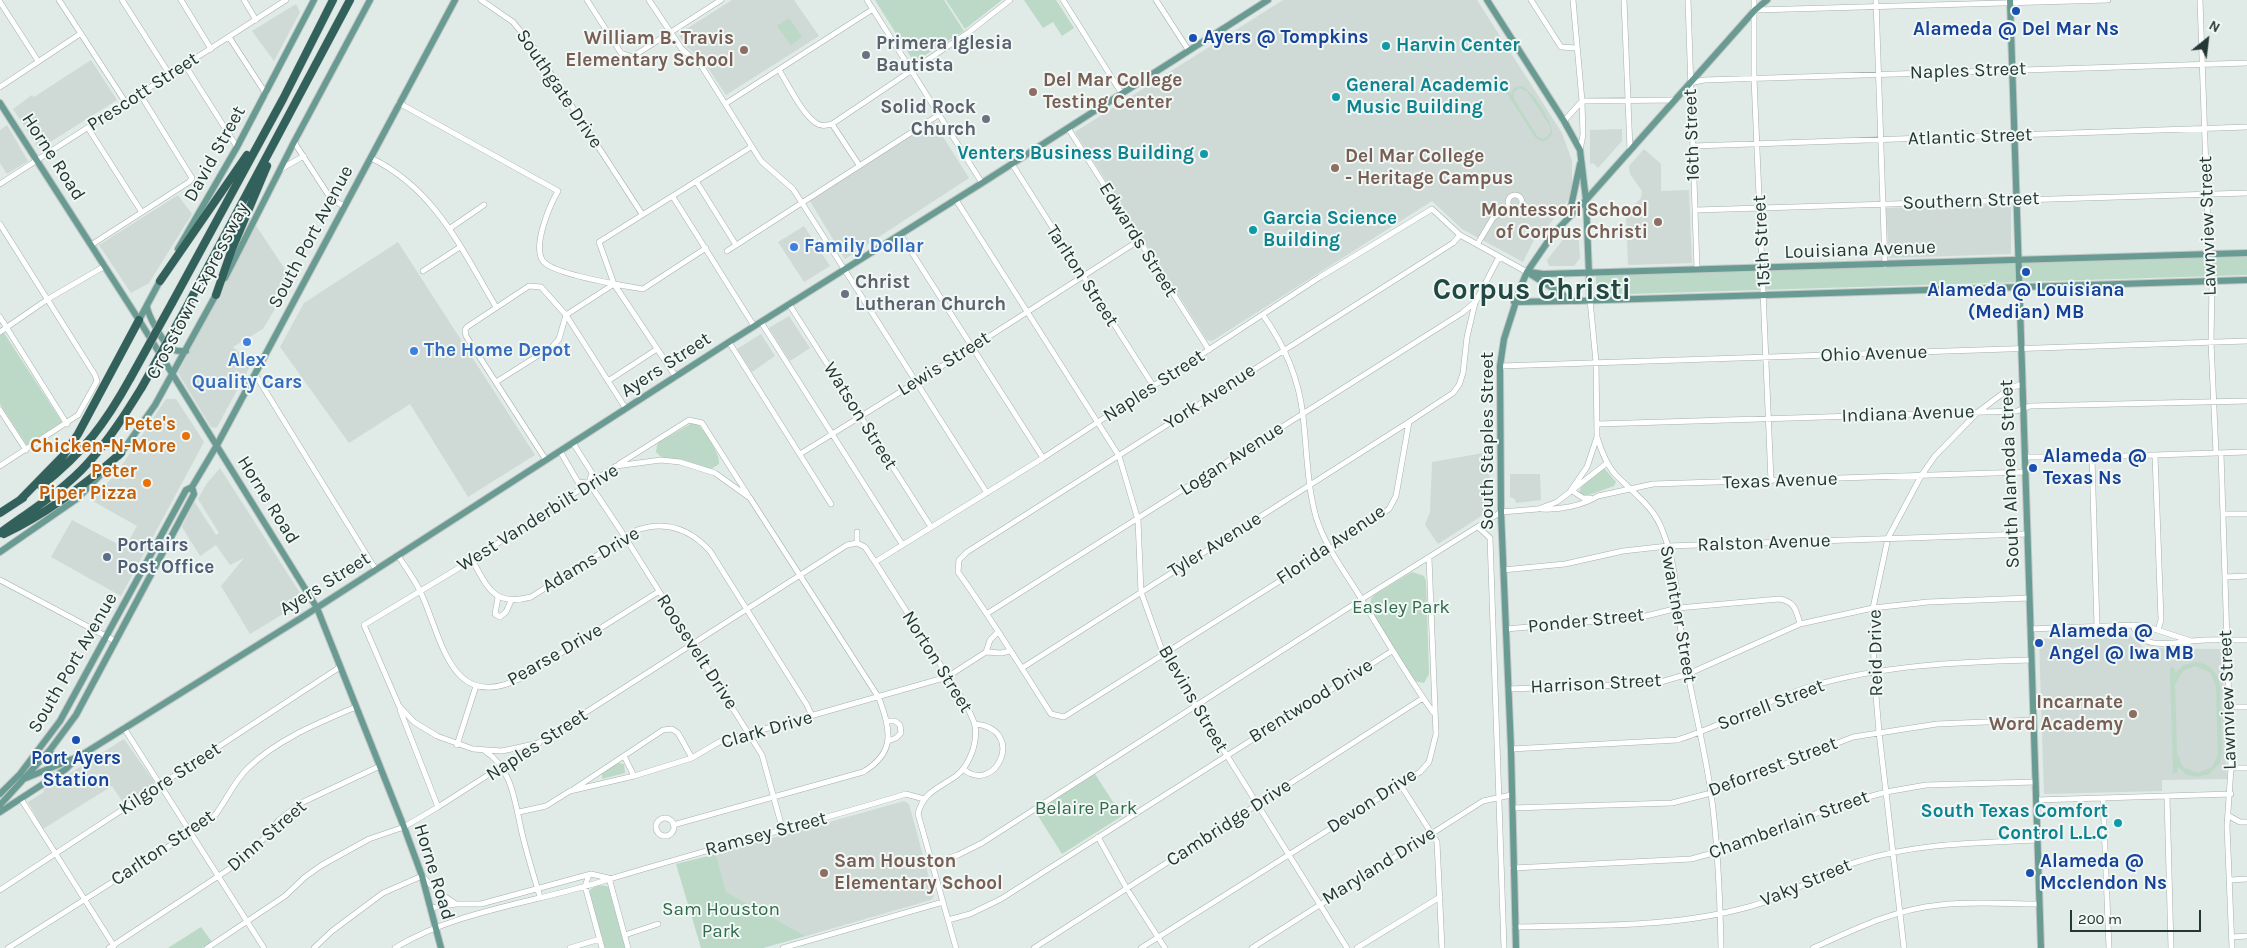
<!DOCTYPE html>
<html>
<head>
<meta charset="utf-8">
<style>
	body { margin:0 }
	#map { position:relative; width:2247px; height:948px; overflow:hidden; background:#e0eae6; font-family:Karla,sans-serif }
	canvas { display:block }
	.north { position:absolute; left:2182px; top:15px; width:50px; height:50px; -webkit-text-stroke:4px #f0f7f4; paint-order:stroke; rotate:29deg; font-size:14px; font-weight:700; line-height:20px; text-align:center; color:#233834 }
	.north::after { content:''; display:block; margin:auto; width:18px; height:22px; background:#233834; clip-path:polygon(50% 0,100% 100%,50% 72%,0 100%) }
	.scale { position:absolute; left:2070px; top:910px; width:131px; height:22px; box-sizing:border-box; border:2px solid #233834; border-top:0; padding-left:6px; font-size:15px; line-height:18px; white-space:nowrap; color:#233834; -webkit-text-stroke:4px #f0f7f4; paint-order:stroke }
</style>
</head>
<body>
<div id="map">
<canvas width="2247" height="948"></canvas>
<div class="north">N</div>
<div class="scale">200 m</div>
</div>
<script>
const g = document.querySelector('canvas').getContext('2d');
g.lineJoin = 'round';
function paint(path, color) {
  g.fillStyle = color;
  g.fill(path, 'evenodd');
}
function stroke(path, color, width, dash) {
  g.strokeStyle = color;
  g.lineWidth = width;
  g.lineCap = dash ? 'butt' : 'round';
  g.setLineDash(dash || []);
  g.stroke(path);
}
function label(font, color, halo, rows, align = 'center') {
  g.font = font + ' Karla,sans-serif';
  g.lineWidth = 4;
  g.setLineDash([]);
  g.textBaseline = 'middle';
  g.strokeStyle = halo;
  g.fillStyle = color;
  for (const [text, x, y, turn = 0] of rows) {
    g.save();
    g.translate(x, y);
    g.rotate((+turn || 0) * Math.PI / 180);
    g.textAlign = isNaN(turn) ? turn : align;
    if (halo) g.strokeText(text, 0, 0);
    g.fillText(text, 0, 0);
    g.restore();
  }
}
paint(new Path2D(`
	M732 0H794L819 36 726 95 698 53 695 54 687 47 679 36 680 33Z
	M1283 0H1477L1562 133 1572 161V190L1568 200 1545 230 1534 240 1523 262 1462 229 1432 201 1212 341 1207 340 1075 132Z
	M296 4 300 12 274 61 252 31Z
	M91 60 117 100 39 149 13 109 32 95 34 97Z
	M933 121 969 178 845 259 810 201Z
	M7 125 28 161 7 174 0 163V130Z
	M1622 129V141L1598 168 1593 163 1590 164V130Z
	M1644 149 1661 164V191L1689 190 1692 263 1628 265 1626 214 1641 198 1642 191 1630 174 1629 166Z
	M178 195 192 214 149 283 131 293 99 245Z
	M2011 204V254L1889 258 1886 208Z
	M255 224 290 277V284L263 329 233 347 252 363 217 427 214 428 211 427 178 373Z
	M804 226 830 266 804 282 778 242Z
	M1573 227 1578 231 1580 258 1574 266H1549L1547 260Z
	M398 242 535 455 468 497 410 404 349 443 280 347 304 303Z
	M789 316 810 348 790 361 769 328Z
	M761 334 775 356 752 372 737 349Z
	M166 399H176L204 442 121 596 51 557 72 520 125 548 137 526 91 500 116 474Z
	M1489 452 1490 491 1489 511 1438 544 1425 525 1430 512 1432 462Z
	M220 468 300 593 298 605 250 634 221 586 244 558 230 565 216 545 200 556 182 527 194 501 216 535 219 533 198 499 207 483Z
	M1510 474H1540L1541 500 1516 503 1515 499 1510 497Z
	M2130 635 2144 648 2222 649 2227 779 2162 780V791L2044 794 2039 639Z
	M124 739 155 783 153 786 124 804 112 786 43 829 28 802 44 792 43 790Z
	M904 801 909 804 934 896 931 900 806 936 726 892 716 854Z`), '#cfd9d5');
paint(new Path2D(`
	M875 0H944L964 31 914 62Z
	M946 0H1002L965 29Z
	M1024 0H1056L1074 28 1062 36 1053 22 1043 28Z
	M789 18 802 37 791 45 777 26Z
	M1520 86C1531 87 1554 124 1552 134L1547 140 1541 141 1535 137 1506 92 1508 91 1511 94 1514 88ZM1519 88 1527 91 1550 126 1551 132 1547 137 1542 139 1537 136 1514 99V92Z
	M2247 255V275L1596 295V276Z
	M4 333 62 422 27 445 0 404V335Z
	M694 422C703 426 721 455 719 464L711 469 677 459 662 458 656 452 657 445 659 442Z
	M1604 468 1616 482 1614 486 1586 496 1579 493C1581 482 1595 474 1604 468Z
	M1412 572 1424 576 1426 581 1429 674 1424 683 1414 681 1370 609 1371 599 1374 595Z
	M2195 662C2209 663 2218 672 2220 686L2222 752 2220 763 2209 774 2198 777 2187 775 2178 767 2177 773H2173L2170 668 2174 667 2175 673 2184 665ZM2195 666 2210 672 2216 686 2218 755 2212 767 2198 773 2183 767 2177 753 2175 684 2183 671Z
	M618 763 624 764 625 773 602 779V773Z
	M1095 774 1122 816 1062 854 1035 811Z
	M716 854 726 892 806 936 763 948H701L676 864Z
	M597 885 607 886 609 889 625 948H605L589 893 591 889Z
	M201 927 212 942 202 948H168Z`), '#bbd9c6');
const minor = new Path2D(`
	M59 0 126 103
	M122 0 170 75
	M181 0 211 49
	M244 0 256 20
	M481 0 513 22 532 45 642 214
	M587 0 621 53 632 57 721 0
	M649 0 681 48 702 67 761 161 793 189 802 203 987 493
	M867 0 982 183
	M1063 0 1122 94
	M1156 0 1189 51
	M1531 0 1561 47 1576 48
	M1624 0 1630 150
	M1688 0 1697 269
	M1754 0V78L1771 481
	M1876 0 1885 265
	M2200 0 2209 255 2212 282 2211 342 2216 453
	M0 2 38 61
	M1756 10 2108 0
	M229 37 266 94
	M185 65 237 147
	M779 70C788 84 802 114 816 123 822 127 826 125 832 124L859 165
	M1690 83 1704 80 2247 63
	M0 87 80 34
	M399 103 558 191C550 205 532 246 543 261 552 274 625 286 643 289L706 248
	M725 104 873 9
	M1564 121 1582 101 1573 0
	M832 124 969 32 1010 0
	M88 128 141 211
	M1068 128 1209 350
	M294 142 331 199 344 206
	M1693 146 2247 127
	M1580 150 1583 135 1582 101 1675 100
	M371 158C435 189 461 248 496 307
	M1012 164 1154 387
	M281 169 304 156
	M696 181 736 245
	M0 184 286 0
	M1508 202a7 7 0 1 1 14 0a7 7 0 1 1-14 0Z
	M673 197 754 326
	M956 200 1119 456 1138 520 1141 592 1163 653 1347 948
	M1696 210 2247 193
	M0 224 95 375 97 381 78 415 0 466
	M449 229 484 205
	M900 234 1043 458
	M1460 235 1453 243 967 552 959 560 958 572C991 618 1020 666 1051 714L1064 717 1329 550 1389 509 1396 496 1409 422 1453 393 1459 385 1463 373 1467 337 1475 303 1499 257
	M1478 243 1493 218 1510 207
	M91 245 189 182 192 178 140 94
	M727 251 940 114
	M423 271 460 247
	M1590 300 1596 362 1597 437C1601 450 1606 464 1615 474 1633 493 1654 506 1663 532 1678 569 1677 609 1683 647 1691 696 1704 744 1711 793 1718 844 1720 896 1721 948
	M789 304 931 527
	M1263 315C1285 346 1299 379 1303 416 1307 450 1307 485 1316 517 1326 549 1346 573 1362 600 1385 638 1407 676 1433 712
	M0 317 67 424
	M761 322 902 544
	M0 332 48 299 105 266
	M729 342 831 504
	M1500 366 2247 341
	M255 374 376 570
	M676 377 614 284 599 242 751 147
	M608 381 657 349
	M496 382 553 346 559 339 566 315 614 284
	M0 410 26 450
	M1598 424 2017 411 2030 406 2247 401
	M573 443 592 473 589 483 625 537 762 755 783 831
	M560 451 578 482 589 483
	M2221 453 2231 768 2227 826 2232 948
	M800 454 971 348 1138 241
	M2155 455 2161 620 2158 630
	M2026 457H2092L2247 452
	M2092 457 2097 627
	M546 460 466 336 465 330 467 327 529 286 541 287 566 315 626 409
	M619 464 689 420 702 423 748 495
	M1571 490 1587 467 1597 437
	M1571 490 1583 498H1590
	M1541 509C1559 510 1582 506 1598 496L1653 484 2026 472
	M2223 514H2247
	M1478 527 1490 538 1504 948
	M857 543 865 547 875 562 968 708C970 714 974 720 975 726 978 743 969 766 956 776 939 788 923 792 918 814L956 948
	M857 543V532
	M399 557C406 568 415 580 421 593 443 641 451 715 523 677L658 592
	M472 560C488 588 494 607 531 597L637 530C666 520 690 529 710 551L807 705 812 716
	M875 562 1043 458 1320 277 1432 209 1460 235 1527 272
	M1503 570 1565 564 1623 551 1668 546 2027 534
	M2225 577 2247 576
	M0 580 115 641
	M498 597 495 614 500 617 506 612 511 601
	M988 613 1462 313 1474 303
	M2133 625C2141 651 2171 643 2192 641 2210 639 2229 640 2247 640
	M1506 629 1642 617 1678 608 1779 599C1794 601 1796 609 1800 624
	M2030 629 2133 625 2148 627 2191 641
	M986 652 1001 653 1010 651
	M1022 668 1409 422
	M1508 689 1654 684 1688 674 1800 624 1873 608 1928 602 2029 598
	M2229 707H2247
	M400 710 438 807
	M887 721H895L900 725 901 733 896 738 888 741
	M124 728 264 948
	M539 743 502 751 473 749 437 736 414 722 399 706 364 625 472 560 616 466 661 460 680 462 715 473 750 498 879 698C890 729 897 752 863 772L673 825
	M457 745 476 686
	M1511 749 1677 740C1723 726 1766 700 1812 686 1884 665 1957 662 2031 660
	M485 751C513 769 515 804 522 833 527 855 534 876 540 897
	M624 756 634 776
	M2231 768H2247
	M963 769C996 796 1027 729 975 724
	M1400 784 1437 842 1442 948
	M574 789 663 730 672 729 678 733 692 758
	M2167 796 2171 948
	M2103 798 2109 948
	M21 799 114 946
	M2036 800 2231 794
	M1512 808 1672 803 1711 793 1853 737 1937 724 2034 720
	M519 812 546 806 570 791 634 776 692 758 719 742 947 677 986 652 990 640 998 632
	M2229 816 2240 822H2247
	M656 827a9 9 0 1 1 18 0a9 9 0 1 1-18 0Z
	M1098 837 1127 889 1165 948
	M932 863 958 855 982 843 1362 599 1501 512 1538 509 1557 502 1607 463
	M1513 868 1691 859 1750 843 1826 809 1886 792 1926 785 2035 782
	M589 875 585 886 602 948
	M609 878 628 948
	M2230 880 2247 879
	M0 890 340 667
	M430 908 456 904H481L591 874 608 878
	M948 920 970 914 1001 899 1392 651
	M1515 927C1593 925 1673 928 1748 907 1788 897 1821 872 1860 861 1917 843 1977 843 2036 840
	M625 935 658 924
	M2232 937 2247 936
	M8 948 212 819C225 804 232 784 247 769 276 740 318 723 356 707
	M109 948 249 856 279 820 301 803 380 766
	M207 948 285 896 305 877 322 865 369 839 404 827 438 807 847 545 857 543
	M314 948 332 931 383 893 422 876 438 892 456 904
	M395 948C456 911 532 903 600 882 701 851 804 825 906 794L924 799
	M570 948 600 939
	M783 948 943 902
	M1034 948 1423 698
	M1141 948 1420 772 1429 762 1436 734 1429 558
	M1252 948 1483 801 1511 795
	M1357 948 1440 897
	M1813 948C1853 930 1895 909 1940 905 1973 901 2006 904 2040 904
	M1904 948 1879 732 1874 671 1873 608 1888 538 1921 476 1935 456 1978 412 2010 388 2023 384`);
const major = new Path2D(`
	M1487 0 1564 121 1580 150 1586 200 1590 300
	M2010 0 2041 948
	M0 103 139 320 317 608 404 827 422 876 441 948
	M1569 216 1580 164
	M178 249 237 147 314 0
	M1527 272 1573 301 2247 280
	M1529 272 1543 274 2247 253
	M225 278 294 142 370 0
	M1514 302 1570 301
	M147 306C147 314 163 342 170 348 175 352 180 351 186 351
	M139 320 162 277
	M119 456 155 405 218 291
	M0 552 78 498 110 465
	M50 750 52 757 63 762
	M26 778 80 756 301 618 729 342 982 183 1268 0
	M0 794 20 774 60 721 186 490 192 487 217 445 455 0
	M0 805 50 750 76 715 194 494 192 487
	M0 812 66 769 77 758
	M1516 948 1511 749 1501 512 1500 366 1504 339 1521 286 1527 272 1553 234 1586 200 1755 10 1767 0`);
const highway = new Path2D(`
	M160 281 247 155
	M216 295 232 249 267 166
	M172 303 283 99 333 0
	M185 310 350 0
	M41 486C84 452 105 424 131 377
	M20 500 63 456 78 434 139 320
	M0 513 23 498
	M0 533C30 511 64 490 88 463 109 440 126 413 142 387
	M4 534C48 513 85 485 121 453`);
stroke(minor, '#a4b1ad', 6);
stroke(major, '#c1c7c6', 8);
stroke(highway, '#c1c7c6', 9);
stroke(minor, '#fff', 5);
stroke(major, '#699b92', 6);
stroke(highway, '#32615c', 8);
const highwayBridge = new Path2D(`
	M131 377 172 303
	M142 387 185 310`);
stroke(highwayBridge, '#c1c7c6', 9, []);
stroke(highwayBridge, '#32615c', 8);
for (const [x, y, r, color] of [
	[2016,11,5,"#1a4fb4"],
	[1193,38,5,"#1a4fb4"],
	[1386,46,5,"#0f9aa8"],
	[744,50,5,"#8d6e63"],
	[866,55,5,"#6b7280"],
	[1033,92,5,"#8d6e63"],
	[1336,97,5,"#0f9aa8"],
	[986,119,5,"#6b7280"],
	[1204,154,5,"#0f9aa8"],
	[1335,168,5,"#8d6e63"],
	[1658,222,5,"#8d6e63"],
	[1253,230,5,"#0f9aa8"],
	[794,247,5,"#3f7fe0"],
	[2026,272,5,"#1a4fb4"],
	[845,294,5,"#6b7280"],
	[247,342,5,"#3f7fe0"],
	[414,351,5,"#3f7fe0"],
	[186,436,5,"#e8710a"],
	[2033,468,5,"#1a4fb4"],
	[147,483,5,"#e8710a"],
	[107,557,5,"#5c6f8a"],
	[2039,643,5,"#1a4fb4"],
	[2133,714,5,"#8d6e63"],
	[76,740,5,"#1a4fb4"],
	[2118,823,5,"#0f9aa8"],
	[824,873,5,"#8d6e63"],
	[2030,873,5,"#1a4fb4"]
]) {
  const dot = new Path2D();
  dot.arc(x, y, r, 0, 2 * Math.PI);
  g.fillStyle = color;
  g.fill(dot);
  stroke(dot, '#f0f7f4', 2);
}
label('bold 19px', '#164399', '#f0f7f4', [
	["Alameda @ Del Mar Ns",2016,30,"center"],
	["Ayers @ Tompkins",1203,38],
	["Alameda @ Louisiana",2026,291,"center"],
	["(Median) MB",2026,313,"center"],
	["Alameda @",2043,457],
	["Texas Ns",2043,479],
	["Alameda @",2049,632],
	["Angel @ Iwa MB",2049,654],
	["Port Ayers",76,759,"center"],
	["Station",76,781,"center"],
	["Alameda @",2040,862],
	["Mcclendon Ns",2040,884]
], 'left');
label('bold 19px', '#785e54', '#f0f7f4', [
	["William B. Travis",734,39],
	["Elementary School",734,61],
	["Del Mar College",1043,81,"left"],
	["Testing Center",1043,103,"left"],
	["Del Mar College",1345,157,"left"],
	["- Heritage Campus",1345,179,"left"],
	["Montessori School",1648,211],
	["of Corpus Christi",1648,233],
	["Incarnate",2123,703],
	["Word Academy",2123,725],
	["Sam Houston",834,862,"left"],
	["Elementary School",834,884,"left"]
], 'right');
label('bold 19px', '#5b616d', '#f0f7f4', [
	["Primera Iglesia",876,44],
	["Bautista",876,66],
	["Solid Rock",976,108,"right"],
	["Church",976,130,"right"],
	["Christ",855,283],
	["Lutheran Church",855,305]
], 'left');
label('bold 19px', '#0d838f', '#f0f7f4', [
	["Harvin Center",1396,46],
	["General Academic",1346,86],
	["Music Building",1346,108],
	["Venters Business Building",1194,154,"right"],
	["Garcia Science",1263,219],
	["Building",1263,241],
	["South Texas Comfort",2108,812,"right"],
	["Control L.L.C",2108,834,"right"]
], 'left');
label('19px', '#233834', '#f0f7f4', [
	["Naples Street",1968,71,-2],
	["Southgate Drive",559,89,56],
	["Prescott Street",143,92,-33],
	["16th Street",1692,135,-92],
	["Atlantic Street",1970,137,-2],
	["David Street",215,154,-61],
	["Horne Road",53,157,57],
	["Southern Street",1971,201,-2],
	["Lawnview Street",2208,226,-92],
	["South Port Avenue",311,237,-62],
	["Edwards Street",1138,240,58],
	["15th Street",1762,241,-93],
	["Louisiana Avenue",1860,250,-2],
	["Tarlton Street",1082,276,57],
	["Crosstown Expressway",198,291,-62],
	["Ohio Avenue",1874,354,-2],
	["Lewis Street",944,364,-32],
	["Ayers Street",666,365,-33],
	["Naples Street",1154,386,-33],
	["York Avenue",1210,397,-33],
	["Indiana Avenue",1908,414,-2],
	["Watson Street",860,416,58],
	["South Staples Street",1488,441,-90],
	["Logan Avenue",1232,459,-33],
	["South Alameda Street",2010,474,-92],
	["Texas Avenue",1780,481,-2],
	["Horne Road",268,500,58],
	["West Vanderbilt Drive",538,518,-32],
	["Ralston Avenue",1764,543,-2],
	["Tyler Avenue",1215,545,-32],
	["Florida Avenue",1331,545,-34],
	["Adams Drive",591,560,-31],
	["Ayers Street",325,584,-32],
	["Swantner Street",1678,614,80],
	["Ponder Street",1586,621,-6],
	["Roosevelt Drive",697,652,57],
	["Reid Drive",1876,653,-91],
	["Pearse Drive",555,655,-30],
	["Norton Street",937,662,58],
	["South Port Avenue",73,663,-60],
	["Harrison Street",1596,684,-3],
	["Blevins Street",1193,699,60],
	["Lawnview Street",2228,700,-92],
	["Brentwood Drive",1311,701,-32],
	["Sorrell Street",1771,705,-21],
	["Clark Drive",767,730,-16],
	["Naples Street",537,745,-33],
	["Deforrest Street",1773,767,-21],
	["Kilgore Street",170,779,-33],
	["Devon Drive",1372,801,-33],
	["Cambridge Drive",1229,823,-33],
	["Chamberlain Street",1789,825,-20],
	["Ramsey Street",766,834,-15],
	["Dinn Street",267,836,-41],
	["Carlton Street",163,848,-34],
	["Maryland Drive",1379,866,-32],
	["Horne Road",434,872,73],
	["Vaky Street",1806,883,-23]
]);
label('bold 19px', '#366cbe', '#f0f7f4', [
	["Family Dollar",804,247],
	["The Home Depot",424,351],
	["Alex",247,361,"center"],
	["Quality Cars",247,383,"center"]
], 'left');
label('bold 19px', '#c56008', '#f0f7f4', [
	["Pete's",176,425],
	["Chicken-N-More",176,447],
	["Peter",137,472],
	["Piper Pizza",137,494]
], 'right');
label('bold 19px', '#4e5e75', '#f0f7f4', [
	["Portairs",117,546],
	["Post Office",117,568]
], 'left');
label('19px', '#316b4d', '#f0f7f4', [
	["Easley Park",1401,608],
	["Belaire Park",1086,809],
	["Sam Houston",721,910],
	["Park",721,932]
]);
label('bold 29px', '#214842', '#f0f7f4', [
	["Corpus Christi",1532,291]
]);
</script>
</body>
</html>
